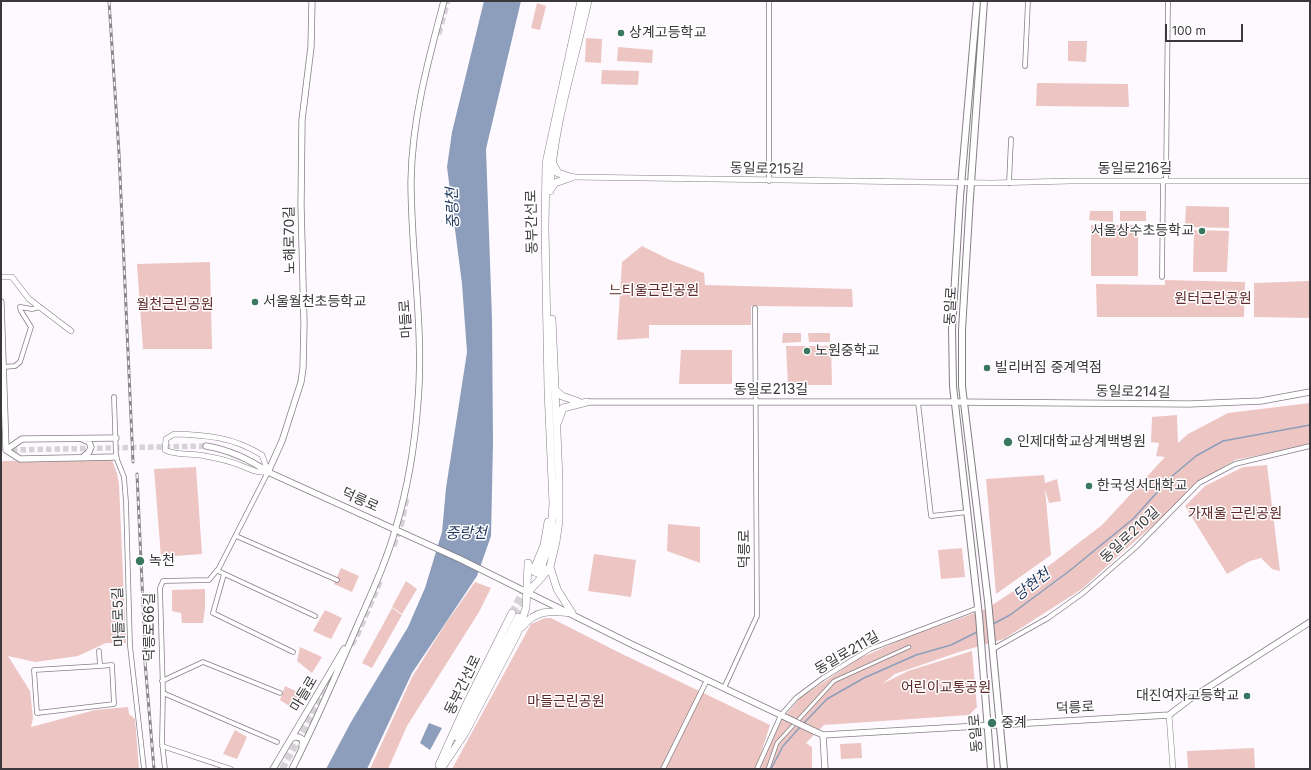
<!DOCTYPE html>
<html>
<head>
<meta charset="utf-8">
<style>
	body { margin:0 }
	#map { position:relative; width:1311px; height:770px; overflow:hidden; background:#fef9ff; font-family:Inter,sans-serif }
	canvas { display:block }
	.frame { position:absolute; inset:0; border:2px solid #3a383b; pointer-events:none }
	.scale { position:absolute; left:1165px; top:24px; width:78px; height:18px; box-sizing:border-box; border:2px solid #3a383b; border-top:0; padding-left:5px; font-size:12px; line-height:14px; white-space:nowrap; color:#3a383b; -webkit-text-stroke:3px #fff; paint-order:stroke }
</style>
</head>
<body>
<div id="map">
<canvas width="1311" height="770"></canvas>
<div class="frame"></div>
<div class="scale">100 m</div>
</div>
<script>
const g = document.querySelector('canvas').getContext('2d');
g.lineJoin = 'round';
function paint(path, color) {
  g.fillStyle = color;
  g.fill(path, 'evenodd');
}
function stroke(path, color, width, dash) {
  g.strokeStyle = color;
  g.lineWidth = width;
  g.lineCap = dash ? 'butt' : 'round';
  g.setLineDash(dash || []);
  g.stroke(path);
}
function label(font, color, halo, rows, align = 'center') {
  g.font = font + ' Inter,"Noto Sans KR",sans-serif';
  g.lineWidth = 3;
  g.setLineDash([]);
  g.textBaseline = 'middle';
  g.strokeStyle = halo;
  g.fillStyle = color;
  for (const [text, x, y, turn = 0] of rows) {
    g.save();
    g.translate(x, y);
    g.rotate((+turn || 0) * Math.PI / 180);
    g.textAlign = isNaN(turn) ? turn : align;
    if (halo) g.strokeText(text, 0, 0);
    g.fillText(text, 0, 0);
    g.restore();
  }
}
paint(new Path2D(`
	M537 3 546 6 540 30 531 28Z
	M586 38 602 39 601 63 585 62Z
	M1068 41H1087L1086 62 1068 61Z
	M618 47 653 50 652 63 617 61Z
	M602 70 639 71 638 85 601 84Z
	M1037 83 1128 84 1129 107 1036 106Z
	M1186 206 1229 207V228L1185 227Z
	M1090 211H1113V222L1089 220Z
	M1120 211H1146V221H1120Z
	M1091 225H1138V276H1091Z
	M1194 230 1229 231 1227 272H1193Z
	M642 246 670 260 704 273 705 285 852 289 853 307 751 306V325H649V338L617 340 622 262Z
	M210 262 212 349H143L137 264Z
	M1165 280 1245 282 1244 317H1097L1096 284 1165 285Z
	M1310 281V318L1254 317V283Z
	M783 333H801V342L782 343Z
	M808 333H830V342H809Z
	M786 346H831L832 385H788Z
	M681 350H732V384H679Z
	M1310 403V445L1235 460 1212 474 1118 556 1082 589 1004 639 959 652 895 674 882 684 908 671 972 651 977 707 969 715 824 725 838 714 825 724 806 743 812 747V769H760L780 722 800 698 858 659 905 638 986 609 1029 581 1102 525 1165 457 1156 456 1159 443 1151 442 1152 417 1177 415 1178 443 1188 434 1228 413Z
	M112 460 117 473 119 485 126 643H106L78 656 35 662 8 656 30 691 33 718 31 727 95 710 128 707 129 714 135 719 139 769H1V464L3 461Z
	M1267 465 1280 571 1272 569 1261 558 1250 561 1227 574 1185 506 1205 486 1243 467Z
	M196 467 202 554 161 557 154 469Z
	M1044 475 1045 483 1057 479 1061 501 1049 503 1045 489 1051 555 996 594 986 479Z
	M668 524 700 527V563L667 551Z
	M962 548 965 577 941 579 938 550Z
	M594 554 636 560 631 597 588 591Z
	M341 568 359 576 352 592 334 584Z
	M406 581 417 589 402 614 392 607Z
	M475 582 491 588 479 612 407 726 388 769H370L412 677 446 623Z
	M205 589V608L203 623H182L181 613 172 611V590Z
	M392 608 402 615 372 668 362 663Z
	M325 610 342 618 331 639 313 631Z
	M545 618H551L620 653 770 725 756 769H452L531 624Z
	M300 647 322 657 312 673 297 661Z
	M285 686 302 694 294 709 280 700Z
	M235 730 247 737 237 759 223 754Z
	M861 743 862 758 841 759 840 744Z
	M1254 748 1255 769H1188L1187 751Z`), '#edc6c3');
paint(new Path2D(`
	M484 1H521L486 149 492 319 493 442 491 536 477 576 412 673 367 769H326L351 722 408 627 425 588 442 532 446 488 467 352 462 284 447 167 452 132Z
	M429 723 442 728 430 750 420 743Z`), '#8c9ebb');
stroke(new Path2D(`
	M993 624 1010 615 1068 572 1133 519 1171 477 1196 456 1223 441 1310 425
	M804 723 827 699 864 678 916 655 951 645 979 631
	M771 769 783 746 801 726`), '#8c9ebb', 1.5);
stroke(new Path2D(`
	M12 450 206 446`), '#d7d2d8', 5.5, [5.5, 3]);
stroke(new Path2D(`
	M438 34 447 1
	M393 546 401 523 406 498
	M512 613 526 585
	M518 617 526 599
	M351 645 358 632 380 580
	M282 769 335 673`), '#d7d2d8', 7, [7, 3.5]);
const pedestrian = new Path2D(`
	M768 769 777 743 834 681 909 647`);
const minor = new Path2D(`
	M769 1V181
	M1025 66 1028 1
	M1166 180 1168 1
	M1009 183 1011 139
	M1162 277 1163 180
	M4 367 15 366 20 362 31 327 21 311 20 307 32 309 40 307
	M114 397 116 457 124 477 126 502 130 646 144 769
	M918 402 931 516 968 512
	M236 536 337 580
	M218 571 315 616
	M224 574 213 613 293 652
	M993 649 1048 618 1083 593 1136 547 1199 483 1235 464 1310 446
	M99 651 100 666 112 665 114 704 37 713 34 670 100 666
	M162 681 203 662 280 693
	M724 688 757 616 755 308
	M163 693 277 742
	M162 746 231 769
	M165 769 162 742 163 693 160 588 163 581 209 580 219 568 268 472
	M663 769 707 680
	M757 769 781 715 796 698 823 678 870 649 978 608`);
const tertiary = new Path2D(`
	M572 177 991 183 1071 181H1310
	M1 277H12L29 299 71 331
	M174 434C207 435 233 437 262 455L268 472C257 473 252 470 242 466 230 461 217 458 205 456 192 453 177 456 165 450L166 439Z
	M1169 715 1173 769`);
const secondary = new Path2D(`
	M1 302 6 450
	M587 402H954L1189 404 1261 401 1310 392
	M206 446C230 450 249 459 268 472L460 559 631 644 787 718
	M6 450 22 439 116 438
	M6 450 20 459 116 457
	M82 458 89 452 91 447 89 442 82 439
	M268 472 282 441 301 382 303 368 304 323 301 205 302 120 311 47 312 1
	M814 731 823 735 1169 715 1190 699 1310 622
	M823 735 825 769
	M291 739C295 736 299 736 303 740L302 746
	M273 769 344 649
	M292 769C316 722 337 673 358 624 372 592 387 560 396 527 408 487 415 443 418 401 424 328 411 255 411 181 412 119 428 61 444 1`);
const primary = new Path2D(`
	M977 1 960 197 952 329 953 386 979 616 991 769
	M984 1 970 197 962 330V386L988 601 1004 769`);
const trunk = new Path2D(`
	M553 164 558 173 570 177
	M550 190 555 183 572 177
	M550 191C553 126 574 64 588 1
	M554 389 562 396 579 402
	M558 422 563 408 587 402
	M529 565C532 571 534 573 542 574L547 569
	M535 567 544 545 548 522
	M550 567 557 589 572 613
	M541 568 550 543 553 504 548 390 545 227 546 163 581 1
	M527 593 542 577 550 567 556 542 559 521V479L552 319
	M522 627C536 609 551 611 572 613
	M457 737 518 617
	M439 765 467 703 512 613
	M441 769 465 733 517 634 526 608 528 563`);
stroke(pedestrian, '#847f85', 4.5);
stroke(minor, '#847f85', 5.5);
stroke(tertiary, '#847f85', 6);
stroke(secondary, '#847f85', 7);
stroke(primary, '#847f85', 8);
stroke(trunk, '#847f85', 8);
stroke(pedestrian, '#fff', 3);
stroke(minor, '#fff', 4);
stroke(tertiary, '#fff', 5);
stroke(secondary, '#fff', 5.5);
stroke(primary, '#fff', 6);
stroke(trunk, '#fff', 7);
const rail = new Path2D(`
	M109 1 119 153 133 462
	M137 474 145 648
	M145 662 154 769`);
stroke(rail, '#89868a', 3);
stroke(rail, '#fff', 1.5, [4.5]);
const secondaryBridge = new Path2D(`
	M787 718 814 731`);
stroke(secondaryBridge, '#847f85', 7, []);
stroke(secondaryBridge, '#fff', 5.5);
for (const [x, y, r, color] of [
	[621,33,4,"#3a7761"],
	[1202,231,4,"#3a7761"],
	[255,302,4,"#3a7761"],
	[807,351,4,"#3a7761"],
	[987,368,4,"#3a7761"],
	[1008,442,5,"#3a7761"],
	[1089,486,4,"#3a7761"],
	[140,561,5,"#3a7761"],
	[1247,696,4,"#3a7761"],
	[992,723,5,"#3a7761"]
]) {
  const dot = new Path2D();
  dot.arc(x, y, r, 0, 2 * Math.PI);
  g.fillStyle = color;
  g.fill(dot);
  stroke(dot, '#fff', 1.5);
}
label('14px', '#3a383b', '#fff', [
	["상계고등학교",629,33],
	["서울상수초등학교",1194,231,"right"],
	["서울월천초등학교",263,302],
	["노원중학교",815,351],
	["빌리버짐 중계역점",995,368],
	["인제대학교상계백병원",1017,442],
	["한국성서대학교",1097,486],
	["녹천",149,561],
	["대진여자고등학교",1239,696,"right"],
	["중계",1001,723]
], 'left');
label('14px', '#3a383b', '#fff', [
	["동일로215길",767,169,1],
	["동일로216길",1135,169],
	["동부간선로",532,222,-91],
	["노해로70길",290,240,-91],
	["동일로",951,306,-87],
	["마들로",406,319,-94],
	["동일로213길",771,390],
	["동일로214길",1133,392,1],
	["덕릉로",360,500,24],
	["동일로210길",1130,535,-43],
	["덕릉로",745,549,-90],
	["마들로5길",119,617,-92],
	["덕릉로66길",150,627,-90],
	["동일로211길",847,653,-30],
	["동부간선로",463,685,-64],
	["마들로",304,694,-59],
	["덕릉로",1075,708,-3],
	["동일로",976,733,-95]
]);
label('14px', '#5e2828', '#fff', [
	["느티울근린공원",654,291],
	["원터근린공원",1213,299],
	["월천근린공원",175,305],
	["가재울 근린공원",1235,514],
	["어린이교통공원",946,688],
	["마들근린공원",566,702]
]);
label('italic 15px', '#1d355d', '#fff', [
	["중랑천",453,208,-92],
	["중랑천",466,533],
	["당현천",1032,585,-38]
]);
</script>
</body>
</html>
